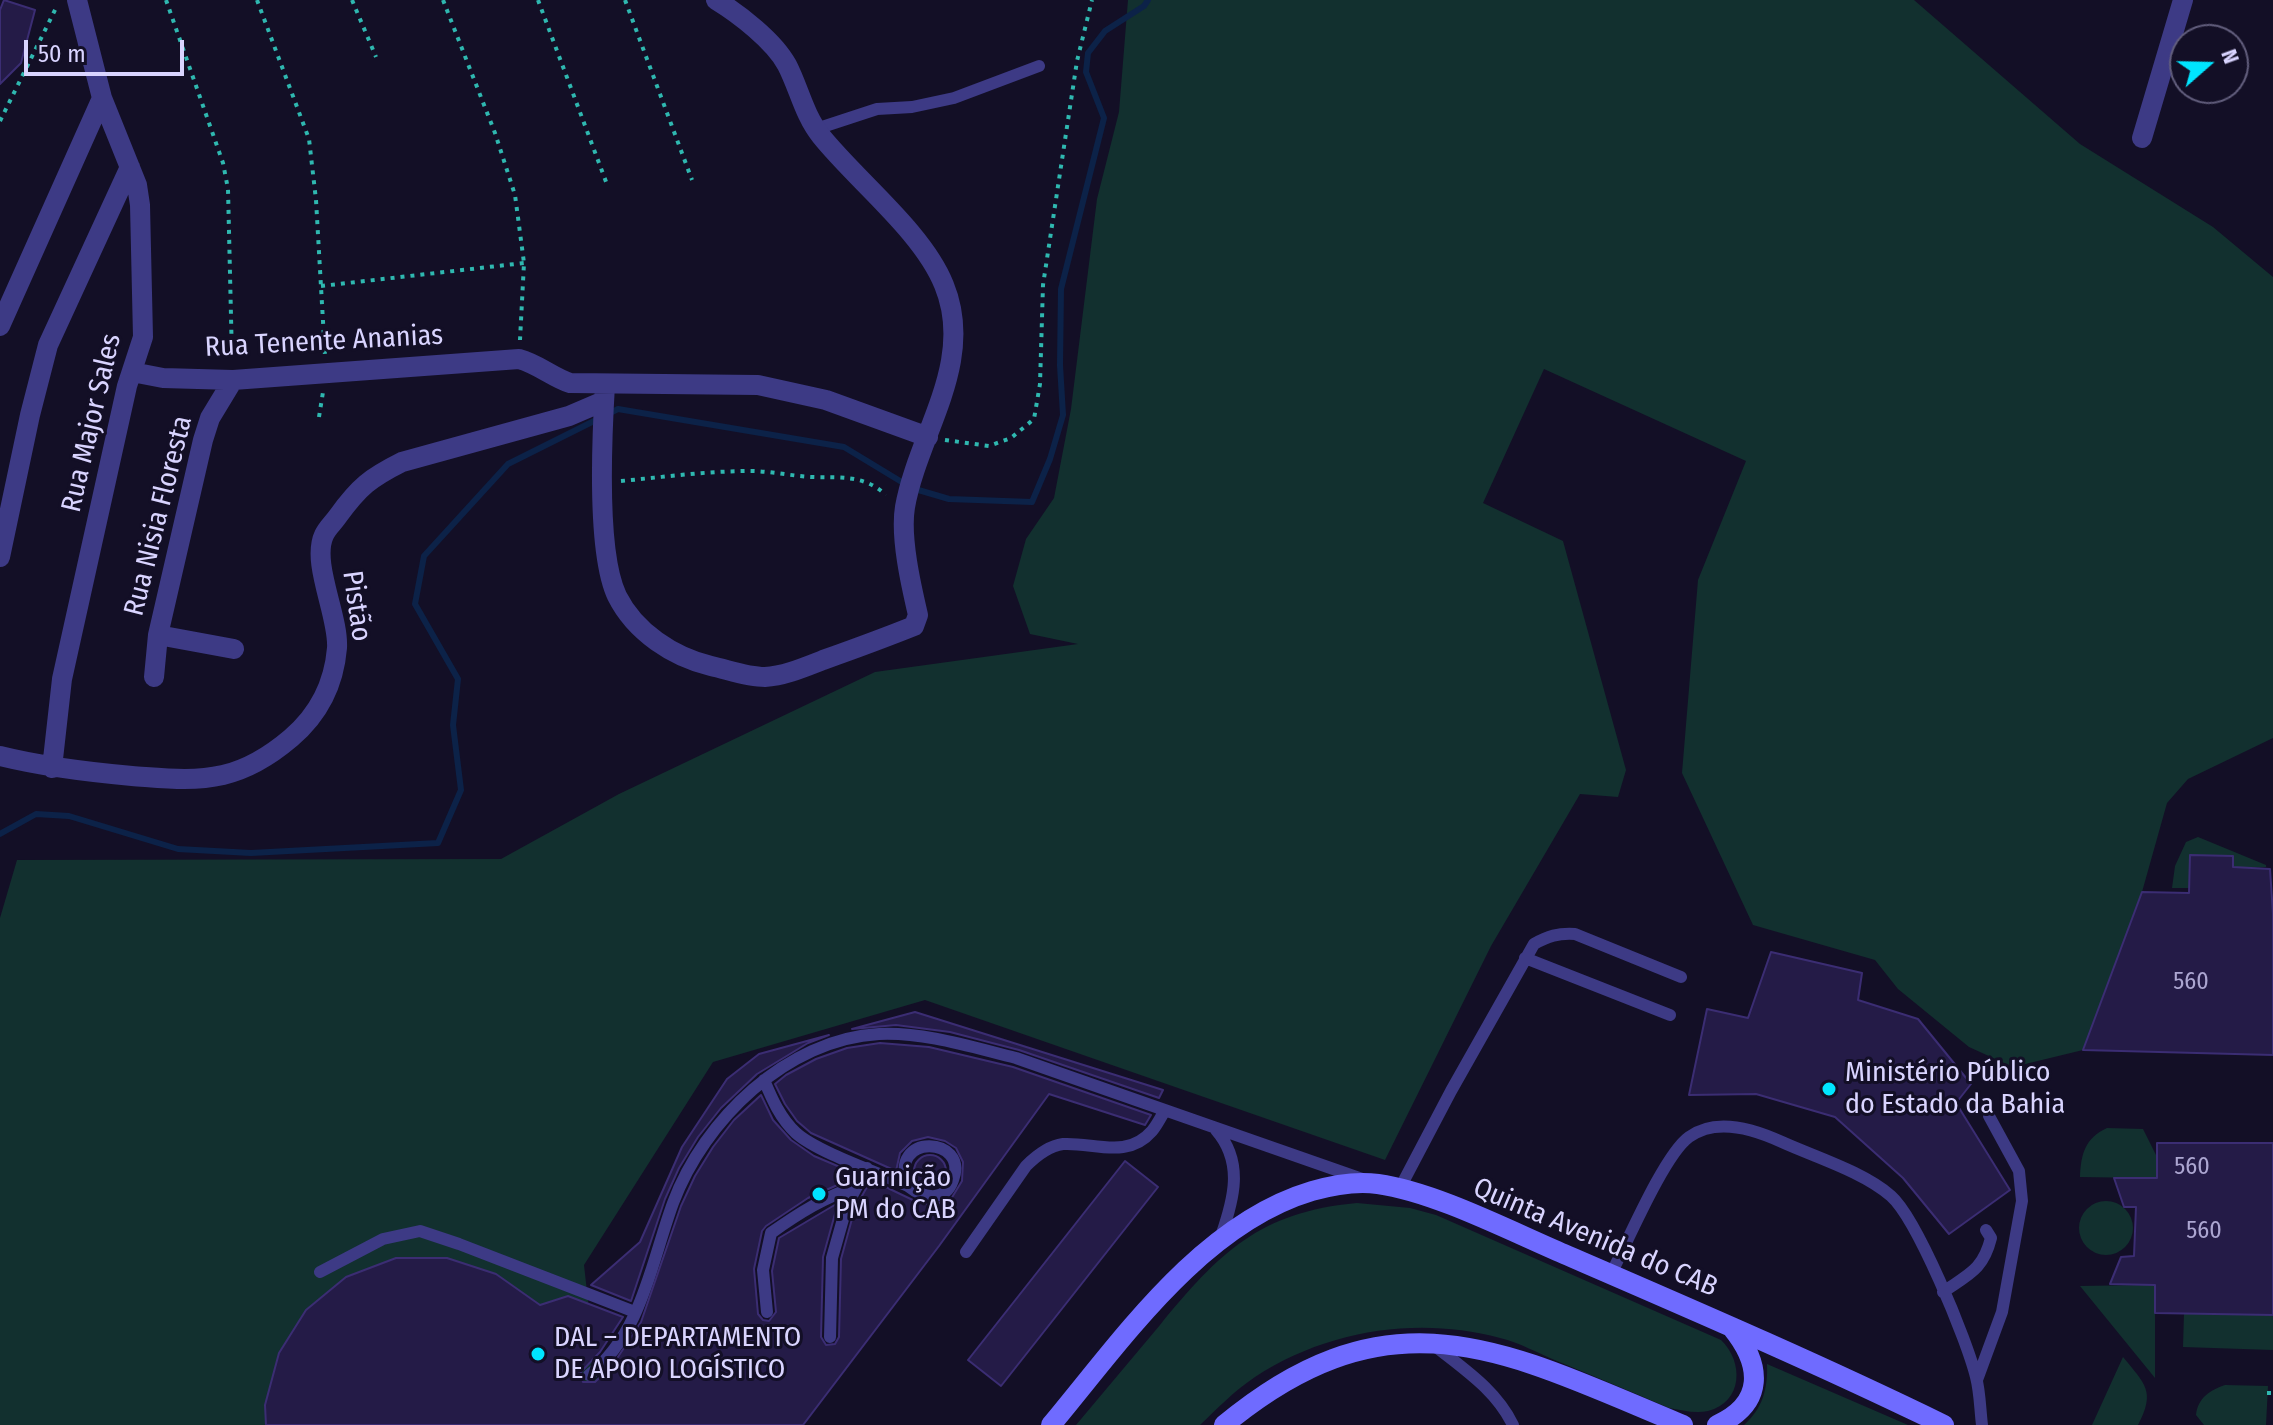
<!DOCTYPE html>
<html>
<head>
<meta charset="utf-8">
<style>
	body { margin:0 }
	#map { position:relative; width:2273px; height:1425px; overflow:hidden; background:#130f26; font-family:"Fira Sans Condensed",sans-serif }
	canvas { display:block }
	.north { position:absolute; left:2169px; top:24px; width:80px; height:80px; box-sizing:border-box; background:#130f26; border:2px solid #625e7d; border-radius:50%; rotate:70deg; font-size:22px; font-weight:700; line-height:32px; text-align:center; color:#d9d4ff }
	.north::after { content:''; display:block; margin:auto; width:28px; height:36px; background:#00e5ff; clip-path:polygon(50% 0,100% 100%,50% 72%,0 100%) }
	.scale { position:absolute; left:24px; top:40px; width:160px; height:36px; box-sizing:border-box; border:4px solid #d9d4ff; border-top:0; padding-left:10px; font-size:24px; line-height:28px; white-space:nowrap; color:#d9d4ff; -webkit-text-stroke:6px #130f26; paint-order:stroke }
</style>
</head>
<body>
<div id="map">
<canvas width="2273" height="1425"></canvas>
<div class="north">N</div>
<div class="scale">50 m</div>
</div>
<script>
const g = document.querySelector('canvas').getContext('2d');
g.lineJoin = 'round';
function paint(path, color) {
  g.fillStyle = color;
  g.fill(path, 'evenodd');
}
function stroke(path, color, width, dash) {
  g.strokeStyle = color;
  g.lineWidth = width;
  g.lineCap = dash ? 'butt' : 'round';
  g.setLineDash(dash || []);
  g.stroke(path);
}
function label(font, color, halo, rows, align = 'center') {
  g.font = font + ' "Fira Sans Condensed",sans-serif';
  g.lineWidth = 6;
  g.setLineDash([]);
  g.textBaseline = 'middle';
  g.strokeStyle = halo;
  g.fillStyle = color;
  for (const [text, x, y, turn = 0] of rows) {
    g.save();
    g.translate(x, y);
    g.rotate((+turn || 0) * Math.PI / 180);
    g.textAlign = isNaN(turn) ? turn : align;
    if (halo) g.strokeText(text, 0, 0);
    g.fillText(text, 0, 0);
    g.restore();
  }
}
paint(new Path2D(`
	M1128 0H1914L2080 144 2213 227 2273 277V738L2188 779 2167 803 2142 892 2083 1050 2013 1067 1969 1047 1898 989 1875 960 1753 925 1682 773 1698 580 1746 461 1544 369 1483 503 1563 541 1626 770 1618 797 1580 794 1491 946 1385 1160 925 1000 713 1062 584 1265 602 1425H0V918L17 860 501 859 619 794 875 672 1078 644 1030 634 1013 586 1026 539 1054 498 1071 409 1097 199 1119 112Z
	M2198 837 2266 865V867L2244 868 2233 874 2232 856 2190 855 2189 888H2172L2175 866 2186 842Z
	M2107 1128 2143 1129 2157 1157V1188L2145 1178 2080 1177C2081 1154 2085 1138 2107 1128Z
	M2079 1228a27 27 0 1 1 54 0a27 27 0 1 1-54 0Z
	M1357 1203 1410 1208 1436 1215 1721 1340C1744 1362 1743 1402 1708 1411 1695 1414 1681 1410 1669 1408 1632 1392 1594 1376 1557 1361 1538 1353 1520 1343 1500 1338 1418 1316 1327 1330 1255 1377 1234 1391 1218 1408 1200 1425H1076C1104 1392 1132 1358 1160 1325 1219 1253 1259 1212 1357 1203Z
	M2155 1272V1378L2080 1286 2143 1285Z
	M2184 1313 2273 1315V1350L2183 1347Z
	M2123 1357C2145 1384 2156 1391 2138 1425H2092Z
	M1767 1364 1908 1425H1744C1763 1408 1768 1388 1767 1364Z
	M2225 1385 2268 1386 2266 1425H2204L2196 1415C2198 1398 2210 1390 2225 1385Z`), '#12302f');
stroke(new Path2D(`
	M915 489 949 499 1032 502 1050 459 1063 415 1060 365 1061 289 1104 118 1086 72 1088 53 1105 31 1144 6 1148 0
	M0 834 36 814 69 816 178 849 251 853 438 843 461 790 453 725 458 679 415 604 424 556 508 464 618 409 844 447 905 484`), '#0c2248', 6);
const building = new Path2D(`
	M4 0 35 10 21 63 0 84V10Z
	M2190 855 2233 856V867L2270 869 2273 914V1055L2083 1050 2142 892 2189 893Z
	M1771 952 1862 973 1858 1000 1918 1019 1971 1084 1956 1103 2010 1190 1949 1234 1903 1178 1835 1117 1756 1094 1689 1095 1707 1009 1748 1018Z
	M915 1012 1163 1090 1159 1098 1019 1050 950 1032 896 1025 852 1029Z
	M829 1035 808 1043 757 1074 721 1108 698 1137 679 1168 665 1199 631 1301 591 1285 640 1242 682 1147 727 1079 759 1054Z
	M880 1043 929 1047 1013 1067 1151 1115 1145 1125 1049 1094 939 1246 803 1425H266L265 1405 279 1353 306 1310 346 1277 396 1258H447L496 1274 540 1305 568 1296 623 1317 600 1352 581 1372 583 1382H595L614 1363 641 1322 681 1206 695 1176 713 1147 734 1120 761 1095 773 1120 791 1140 814 1156 854 1173 851 1179 808 1198 766 1226 762 1231 754 1269 758 1314 763 1320 769 1321 776 1312 772 1271 779 1238 838 1203 823 1257 821 1337 826 1345 835 1344 839 1337 841 1259 855 1208 871 1180 917 1202 933 1205 951 1199 962 1181 963 1162 956 1148 945 1141 928 1137 912 1141 900 1153 896 1171 811 1133 797 1121 785 1104 775 1084 786 1075 816 1059 847 1048Z
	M2157 1143H2273V1315L2155 1313V1285L2110 1284 2121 1257 2134 1256 2136 1207H2124L2114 1178H2157Z
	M914 1171a16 16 0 1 1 32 0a16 16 0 1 1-32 0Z
	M1125 1161 1158 1187 1001 1386 968 1360Z`);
paint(building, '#241b47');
stroke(building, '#3b2d73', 2);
stroke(new Path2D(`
	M166 0 223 163 228 189 232 359
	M257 0 309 139 316 200 325 356
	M352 0 376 57
	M443 0 495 133 515 195 524 263 520 340
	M538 0 608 187
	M625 0 692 180
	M0 121 57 6
	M321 286 524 263
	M319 417 323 392
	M945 440 989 446 1011 438 1034 419 1040 384 1043 285 1077 61 1092 0
	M621 481C664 477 707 471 750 471 771 471 791 476 812 477 840 478 863 474 886 495
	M2267 1393H2273`), '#2fb8b0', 4, [4, 6]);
stroke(new Path2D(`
	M816 129 877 109 912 107 954 98 1039 66
	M1525 958 1670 1015
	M764 1080C772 1099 780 1118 796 1133 817 1152 879 1173 908 1186 923 1198 945 1203 953 1180 970 1136 887 1132 908 1186
	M1216 1130C1244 1162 1234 1199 1221 1236
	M1400 1188 1451 1091 1534 944C1548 936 1558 933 1575 934L1681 977
	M966 1252 1026 1166C1036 1156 1048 1146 1063 1144 1093 1142 1127 1160 1152 1131 1157 1125 1161 1117 1165 1110
	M320 1272 383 1239 420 1231 459 1244 635 1312
	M1611 1274C1627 1243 1664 1155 1689 1137 1716 1117 1754 1129 1782 1142 1815 1157 1864 1172 1891 1196 1917 1219 1967 1340 1976 1377 1980 1392 1980 1409 1982 1425
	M1943 1292C1969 1274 1983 1270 1991 1238L1986 1230
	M767 1312 763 1270 771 1233C799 1213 825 1197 857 1186
	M830 1337 832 1258 847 1205 867 1168
	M1435 1346C1465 1370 1496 1390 1513 1425
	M589 1375C642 1333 651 1263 673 1203 704 1120 787 1039 879 1034 925 1032 971 1047 1016 1058L1362 1179
	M1977 1380 2002 1312 2022 1201 2019 1171 1989 1116`), '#3d3a85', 12);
stroke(new Path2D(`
	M2142 138 2183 0
	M0 326 102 98
	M132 372 163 378 233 380 519 359C538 364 552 377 570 383L758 385 826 400 928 437
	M605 385C602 435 596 552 617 596 635 632 673 657 711 666 729 670 747 677 765 677 784 676 805 667 823 660 854 649 884 638 914 626L918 615C911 585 900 537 905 507 918 433 976 363 944 285 923 232 857 181 821 136 804 115 799 88 787 65 774 41 739 14 716 0
	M0 557 30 415 48 345 130 167
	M158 635 234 649
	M154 677 158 635 203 440 210 418 233 380
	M0 756C44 767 87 772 132 776 162 778 193 782 223 775 249 769 271 755 291 738 318 715 334 684 337 648 339 616 311 563 324 535 327 528 334 522 338 516 359 487 370 478 402 462L569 416 604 401
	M52 768 62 679 127 386 143 337 140 205 137 185 102 98 77 0`), '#3d3a85', 20);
stroke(new Path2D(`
	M1051 1425C1122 1340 1201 1224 1312 1191 1333 1185 1357 1181 1378 1184 1435 1192 1510 1231 1564 1254 1691 1309 1819 1364 1944 1425
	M1224 1425C1393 1285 1507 1352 1683 1425
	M1717 1425C1765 1403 1762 1365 1732 1328`), '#6f6bff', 20);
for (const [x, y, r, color] of [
	[1829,1089,8,"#00e5ff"],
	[819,1194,8,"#00e5ff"],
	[538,1354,8,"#00e5ff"]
]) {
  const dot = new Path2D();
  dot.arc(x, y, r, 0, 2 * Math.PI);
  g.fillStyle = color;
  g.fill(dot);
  stroke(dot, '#130f26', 3);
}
label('24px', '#aca6d1', null, [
	["560",2191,982],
	["560",2192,1167],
	["560",2204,1231]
]);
label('28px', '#d9d4ff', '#130f26', [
	["Rua Tenente Ananias",324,342,-3],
	["Rua Major Sales",92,423,-77],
	["Rua Nisia Floresta",159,516,-76],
	["Pistão",356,606,82],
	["Quinta Avenida do CAB",1595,1238,23]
]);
label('28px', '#d9d4ff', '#130f26', [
	["Ministério Público",1845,1073],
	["do Estado da Bahia",1845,1105],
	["Guarnição",835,1178],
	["PM do CAB",835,1210],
	["DAL – DEPARTAMENTO",554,1338],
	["DE APOIO LOGÍSTICO",554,1370]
], 'left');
</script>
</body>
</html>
